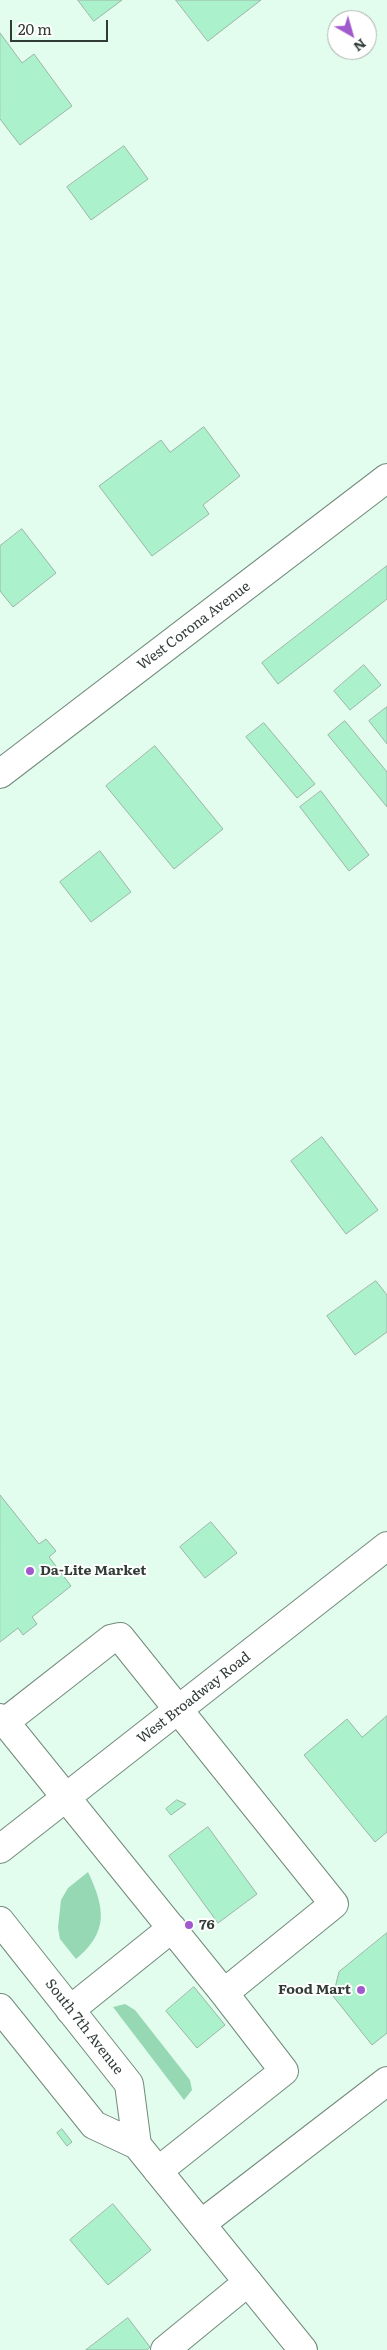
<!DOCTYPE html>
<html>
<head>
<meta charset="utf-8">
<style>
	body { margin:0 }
	#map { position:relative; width:387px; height:2350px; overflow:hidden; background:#e2fded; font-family:Literata,serif }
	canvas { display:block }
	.north { position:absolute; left:327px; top:10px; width:50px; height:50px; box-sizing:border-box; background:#fff; border:1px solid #adb1af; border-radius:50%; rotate:142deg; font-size:14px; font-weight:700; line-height:20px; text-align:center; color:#323c37 }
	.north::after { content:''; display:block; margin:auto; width:18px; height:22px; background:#a15ace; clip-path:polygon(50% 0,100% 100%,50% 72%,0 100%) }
	.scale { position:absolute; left:10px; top:20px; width:98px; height:22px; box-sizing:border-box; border:2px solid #323c37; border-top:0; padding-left:6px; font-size:15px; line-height:18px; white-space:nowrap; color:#323c37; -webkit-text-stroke:4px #fff; paint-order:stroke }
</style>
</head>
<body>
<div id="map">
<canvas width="387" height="2350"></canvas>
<div class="north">N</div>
<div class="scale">20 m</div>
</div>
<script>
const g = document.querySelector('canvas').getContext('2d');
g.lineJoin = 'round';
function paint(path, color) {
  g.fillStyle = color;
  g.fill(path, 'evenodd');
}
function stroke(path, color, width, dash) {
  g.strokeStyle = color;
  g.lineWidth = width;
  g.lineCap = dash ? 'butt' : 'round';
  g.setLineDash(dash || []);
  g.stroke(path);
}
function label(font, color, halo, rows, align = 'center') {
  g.font = font + ' Literata,serif';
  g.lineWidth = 4;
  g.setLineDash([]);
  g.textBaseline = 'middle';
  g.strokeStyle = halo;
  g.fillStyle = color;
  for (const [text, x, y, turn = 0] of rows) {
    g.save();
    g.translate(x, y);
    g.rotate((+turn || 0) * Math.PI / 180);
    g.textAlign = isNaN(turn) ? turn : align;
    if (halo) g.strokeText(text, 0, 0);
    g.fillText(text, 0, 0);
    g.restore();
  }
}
paint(new Path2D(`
	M88 1872C105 1908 109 1932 76 1959L60 1939 58 1928 61 1900 68 1888Z
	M125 2004 135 2010 190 2080 192 2090 184 2100 113 2007Z`), '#96d7b4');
const building = new Path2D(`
	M78 0H122L94 21Z
	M176 0H261L208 41Z
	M0 33 22 63 34 54 72 106 20 145 0 119Z
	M124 146 148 179 91 220 67 187Z
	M204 427 240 476 203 505 209 514 152 556 99 486 161 440 170 452Z
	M22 529 56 573 13 607 0 591V546Z
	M387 566V599L278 684 262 663Z
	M364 665 381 685 350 710 334 691Z
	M387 707V744L369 721Z
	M345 721 387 772V807L328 735Z
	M264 723 315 784 297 798 246 737Z
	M155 746 223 829 174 869 106 786Z
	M321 791 369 855 349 871 300 807Z
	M100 851 131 892 91 922 60 882Z
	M322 1137 378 1210 346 1234 291 1161Z
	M376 1281 387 1295V1332L355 1355 327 1316Z
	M0 1495 39 1544 46 1539 56 1551 49 1557 71 1586 32 1617 37 1624 23 1635 18 1628 0 1642Z
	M211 1522 237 1553 205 1578 180 1547Z
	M387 1716V1832L375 1842 304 1755 347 1719 362 1737Z
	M177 1800 186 1804 171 1815 166 1809Z
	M208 1827 257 1894 218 1923 169 1856Z
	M387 1933V2033L372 2045 333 1996 339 1972Z
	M194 1987 225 2025 197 2048 166 2011Z
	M62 2129 72 2142 67 2146 57 2133Z
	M113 2204 151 2250 108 2285 70 2240Z
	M128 2318 150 2347 147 2350H86Z`);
paint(building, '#abf1cb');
stroke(building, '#9bb5a6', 1);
const minor = new Path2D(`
	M0 774 387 478
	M0 1718 5 1722 111 1639 120 1637 334 1904 224 1993 284 2071 158 2171
	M5 1722 224 1993
	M70 2010 172 1928
	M201 2224 387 2081
	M165 2350 248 2282`);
const major = new Path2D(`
	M0 1849 387 1546
	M0 1921 129 2084 137 2145
	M0 2008 94 2125 137 2145 303 2350`);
stroke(minor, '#728a7c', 30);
stroke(major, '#728a7c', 30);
stroke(minor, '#fff', 28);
stroke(major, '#fff', 28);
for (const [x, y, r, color] of [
	[30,1571,5,"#a15ace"],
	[189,1925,5,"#a15ace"],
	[361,1990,5,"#a15ace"]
]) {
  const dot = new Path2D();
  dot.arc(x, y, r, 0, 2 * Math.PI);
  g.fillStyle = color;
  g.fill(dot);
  stroke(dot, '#fff', 2);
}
label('14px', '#323c37', '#fff', [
	["West Corona Avenue",194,626,-37],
	["West Broadway Road",194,1698,-38],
	["South 7th Avenue",84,2027,52]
]);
label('bold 14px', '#323c37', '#fff', [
	["Da-Lite Market",40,1571],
	["76",199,1925],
	["Food Mart",351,1990,"right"]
], 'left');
</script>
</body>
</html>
